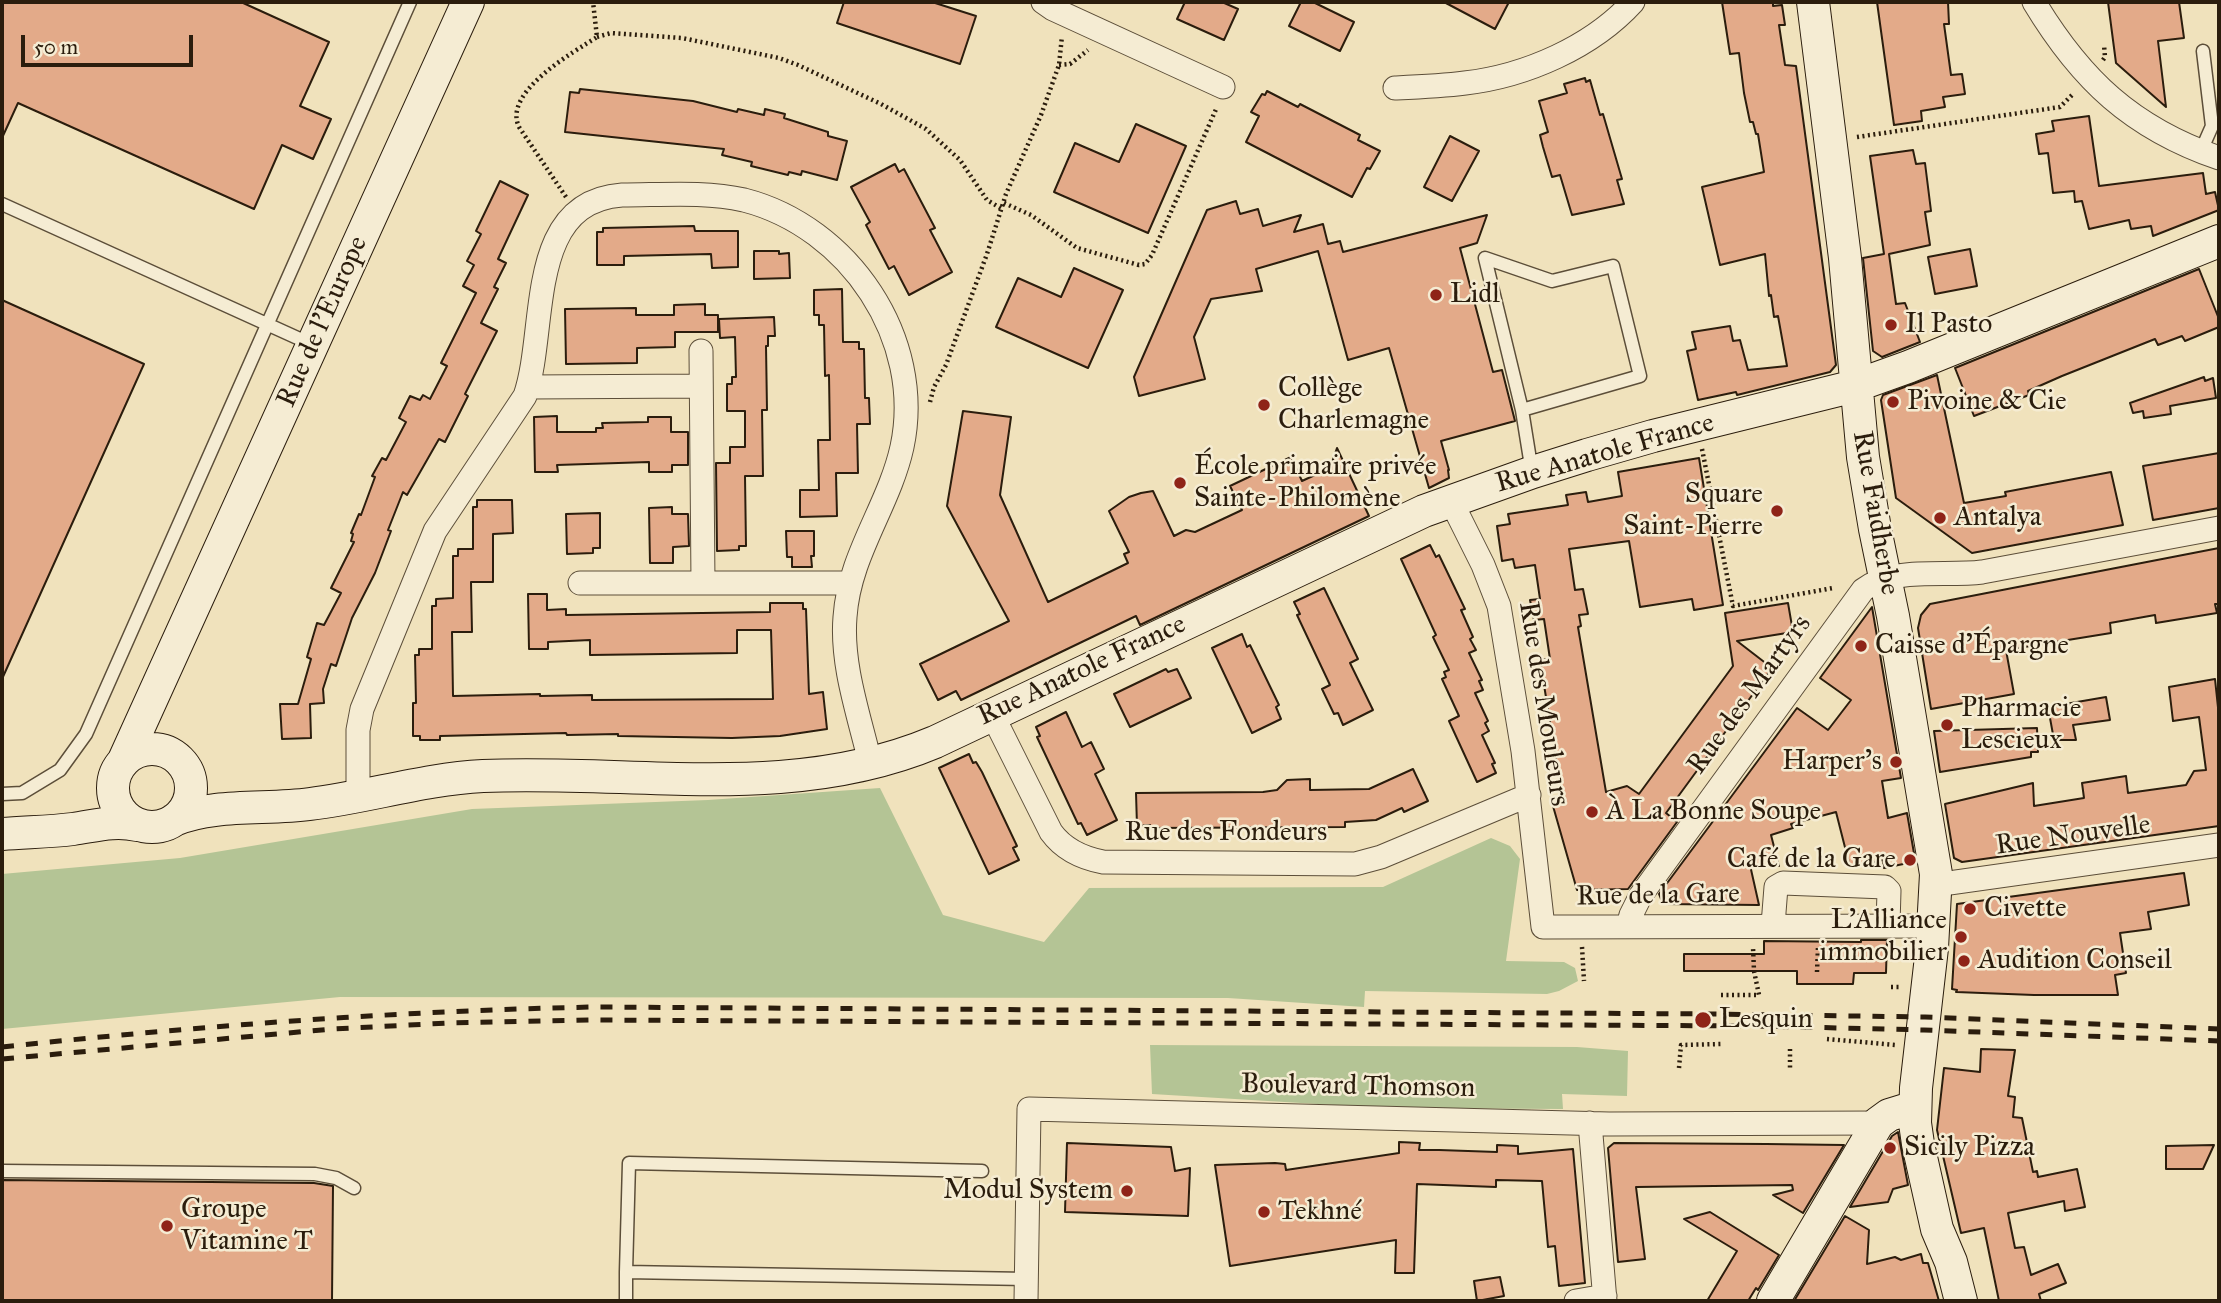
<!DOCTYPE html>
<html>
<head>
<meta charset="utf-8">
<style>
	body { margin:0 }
	#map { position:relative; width:2221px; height:1303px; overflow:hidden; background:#f0e2bc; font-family:"IM FELL Great Primer",serif }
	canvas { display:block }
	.frame { position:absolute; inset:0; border:4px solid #2b1d0d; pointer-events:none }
	.scale { position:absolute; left:21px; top:35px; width:172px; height:32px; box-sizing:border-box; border:4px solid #2b1d0d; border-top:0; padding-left:9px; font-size:21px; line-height:24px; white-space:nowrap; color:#2b1d0d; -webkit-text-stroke:5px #f5ecd3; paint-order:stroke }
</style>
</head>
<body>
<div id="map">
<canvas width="2221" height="1303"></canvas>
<div class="frame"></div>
<div class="scale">50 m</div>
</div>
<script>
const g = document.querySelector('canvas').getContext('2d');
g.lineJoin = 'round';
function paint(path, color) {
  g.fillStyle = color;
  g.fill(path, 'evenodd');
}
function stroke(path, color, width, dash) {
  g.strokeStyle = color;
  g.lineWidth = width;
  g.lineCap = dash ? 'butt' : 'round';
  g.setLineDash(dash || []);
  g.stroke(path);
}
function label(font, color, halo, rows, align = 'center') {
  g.font = font + ' "IM FELL Great Primer",serif';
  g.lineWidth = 5;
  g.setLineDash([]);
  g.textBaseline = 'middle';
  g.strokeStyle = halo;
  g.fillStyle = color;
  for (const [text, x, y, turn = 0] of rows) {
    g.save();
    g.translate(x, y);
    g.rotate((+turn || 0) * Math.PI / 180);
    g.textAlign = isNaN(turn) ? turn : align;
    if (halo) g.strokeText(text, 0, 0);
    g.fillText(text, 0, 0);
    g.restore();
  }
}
paint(new Path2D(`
	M880 788 943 915 1044 942 1089 888 1383 887 1491 838 1510 846 1520 859 1506 961 1564 962 1575 968 1578 981 1559 991 1547 994 1365 991 1364 1007 1228 998 340 997 2 1029V874L180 858 472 809 708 800Z
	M1150 1045 1577 1047 1628 1051 1627 1096 1562 1094 1563 1109 1384 1108 1152 1094Z`), '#b4c495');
const building = new Path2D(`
	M2 2H241L329 42 300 106 331 119 313 159 282 145 254 209 18 103 2 138Z
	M844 2H932L976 16 960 64 837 23Z
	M1185 2H1222L1238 9 1224 40 1177 19Z
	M1301 2H1313L1354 22 1340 51 1289 26Z
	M1444 2H1509L1495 29Z
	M1722 2H1773V6L1782 5 1785 25H1779L1785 65 1796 66 1836 365 1830 372 1737 395 1736 392 1698 400 1687 351 1696 349 1692 332 1730 326 1733 341 1740 340 1748 370 1787 366 1778 316 1774 317 1771 295 1769 296 1765 254 1720 265 1702 187 1764 172 1758 134H1756L1753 122H1750L1744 93 1739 53 1730 54Z
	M1877 2H1948L1949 24H1944L1951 75 1962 74 1965 94 1943 97 1945 107 1921 111 1922 121 1894 125Z
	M2108 2H2179L2184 38 2158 41 2166 107 2116 63Z
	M1585 78 1586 82 1590 80 1600 115 1603 114 1622 179 1617 180 1624 204 1572 215 1560 175 1552 177 1543 147 1540 135 1548 132 1539 101 1567 93 1564 84Z
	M580 89 693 101 737 112 738 109 764 115 765 109 785 114 784 118 828 132V136L847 141 837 180 802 171 801 175 789 172 788 175 751 166 752 162 722 155 724 149 565 132 570 92 579 93Z
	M1267 91 1298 107 1300 104 1360 135 1358 140 1380 151 1370 169 1367 168 1352 197 1246 142 1259 116 1251 112 1262 94 1265 95Z
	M2089 116 2099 186 2203 173 2206 194 2215 192 2219 210 2153 236 2151 226 2131 229 2129 220 2089 229 2082 201 2075 202 2074 191 2053 193 2048 153 2039 154 2036 134 2054 131 2052 121Z
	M1136 124 1186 146 1148 233 1054 192 1075 143 1119 162Z
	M1450 136 1479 151 1452 201 1424 187Z
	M1913 150 1916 164 1925 163 1931 211 1925 212 1930 245 1889 254 1896 304 1905 303 1920 342 1882 357 1873 351 1863 258 1884 254 1870 156Z
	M895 164 899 172 904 169 935 228 930 230 952 272 909 295 894 266 889 269 866 225 870 222 851 187Z
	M500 181 528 195 498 259 506 263 494 287 498 289 481 323 497 331 465 394 468 396 445 442 439 439 407 495 403 492 388 530 391 531 375 573 352 618 336 666 331 664 323 689 324 703 310 704 311 738 282 739 280 704H298L311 659 307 657 317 623 324 625 341 593 331 588 354 542 351 541 353 534 351 533 359 514 361 515 375 477 372 476 382 458 386 460 406 422 399 418 410 396 420 400 423 395 430 399 447 366 441 363 476 293 463 286 474 265 467 261 481 234 476 231Z
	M1236 201 1240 214 1258 209 1263 226 1301 215 1294 232 1323 224 1328 244 1340 241 1343 252 1487 215 1477 243 1460 248 1493 372 1502 370 1515 421 1441 441 1449 470H1448L1449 478 1429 488 1389 348 1348 360 1318 251 1256 269 1262 291 1211 299 1194 337 1205 379 1139 396 1134 377 1207 210Z
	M694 226 695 231H738V267L712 268 711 254 624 256V265H597V232H603V228Z
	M1970 249 1977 286 1935 294 1928 257Z
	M754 251H779V254L789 253 790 278 754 279Z
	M1074 268 1123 290 1088 368 996 327 1018 278 1061 297Z
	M2199 269 2219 319V327L2185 341 2182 336 2158 345 2155 339 2062 376 2028 391 2029 395 1974 416 1955 368Z
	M842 289 843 342H859V349H864L865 398H869L870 424H857L858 473H836L837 516 800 517V490H819L818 440H830L829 375 825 376 824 325H819V315H814V290Z
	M2 300 144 364 2 679Z
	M705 304V315H718V332H675V347L637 348V363L566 364 565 309 636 308V315H674V305Z
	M774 317 775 336H768V346H766L767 410H762L763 476H745L746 546H739V550L717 551 716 463H730V447H745V411H727V384H732V377H736L735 337 720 338 719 319Z
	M1937 375 1964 503 2006 496 2005 492 2111 472 2123 525 1972 553 1896 498 1881 400 1883 395Z
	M2204 377 2205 381 2213 378 2216 398 2170 406 2171 414 2144 418 2143 411 2133 413 2130 403Z
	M963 411 1011 417 1000 495 1048 602 1128 563 1124 554 1129 552 1109 511 1129 497 1141 493 1153 491 1174 536 1186 530 1195 532 1242 510 1230 486 1291 457 1302 481 1330 468 1337 448 1369 516 1140 625 1136 616 961 700 956 691 938 700 920 664 1009 621 947 506Z
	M557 416V432H596V428H603L602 423 648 422V417H671V432H688V465H672V472H649V462L557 465 558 472H535L534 417Z
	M2219 453V508L2153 520 2143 466Z
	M1699 458 1723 605 1694 610 1692 599 1640 607 1629 541 1569 549 1575 590 1583 589 1588 614 1579 615 1581 626 1578 627 1606 792 1627 786 1639 794 1733 666 1725 613 1788 603 1793 632 1737 641 1772 668 1666 813 1677 822 1628 889 1577 890 1553 806 1563 803 1540 660 1550 659 1544 619 1534 620 1530 600 1540 599 1535 565 1515 568 1513 559 1502 561 1497 526 1510 524 1508 514 1568 505 1566 495 1586 492 1588 502 1622 496 1618 472Z
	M477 500H512L513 533 493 534V582H471L472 632H452L453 696 540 694V696L592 695V700L773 699 771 630H737V653L590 655V640L548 642V649H529L528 594H547V610L566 609V615L770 612V603H803V609H806L809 694 823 692 827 729 780 736 732 738 618 736V734L567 735 566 733 440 736V740H420V736H413V703H416L415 655H419V649H432V606H436V599L453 598V556H458V549H473V507H477Z
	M672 507V514H688L689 546 673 547V563H650L649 508Z
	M600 513V548H593V553L567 554 566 514Z
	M786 531H814V556H811L812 567H792V557H787Z
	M1430 545 1436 557 1439 555 1465 609 1461 610 1473 637 1470 639 1476 650 1469 653 1482 680 1479 681 1483 690 1475 693 1488 721 1485 723 1489 731 1482 735 1495 763 1492 764 1496 773 1477 782 1449 721 1459 716 1442 679 1446 677 1444 672 1449 670 1433 637 1436 635 1401 559Z
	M2219 548V604H2215L2217 613 2156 623 2155 615 2110 623 2111 633 2006 650 2014 694 1931 709 1918 628 1921 615 1930 604Z
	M1324 588 1358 659 1350 663 1373 710 1343 725 1338 713 1334 714 1322 689 1330 685 1297 615 1300 614 1294 602Z
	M1872 607 1901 778 1882 781 1888 818 1907 813 1915 859 1913 862 1884 868 1883 860 1850 867 1836 812 1791 824 1793 828 1771 835 1779 866 1750 865 1759 905 1663 904 1659 894 1797 708 1828 730 1851 700 1820 678Z
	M1242 634 1247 647 1250 645 1279 705 1276 707 1281 719 1252 733 1212 648Z
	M1166 669 1168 672 1177 669 1191 698 1130 727 1114 694Z
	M2215 679 2219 717V826L1962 862 1954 858 1945 804 2033 783 2034 806 2084 798 2082 783 2126 776 2128 793 2186 785 2194 771 2206 770 2199 717 2173 721 2169 687Z
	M2106 697 2110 720 2073 725 2076 740H2054L2048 707Z
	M1066 712 1082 747 1091 742 1104 769 1095 774 1117 820 1087 835 1081 823 1078 824 1037 737 1040 736 1036 727Z
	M2037 728 2038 752H2031V757L1940 772 1934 731Z
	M969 754 973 763 976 762 982 772 1017 846 1013 848 1019 860 989 874 939 768Z
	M1413 769 1428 801 1404 812 1402 808 1376 820 1345 822V827L1150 828V825L1137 826 1136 793 1263 792 1277 790 1287 780 1310 779V790L1369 789Z
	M2184 873 2189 905 2148 912 2151 929 2120 933 2126 973 2115 975 2118 995H2034L1956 992 1957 990 1952 989 1957 904Z
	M1861 940H1887L1886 973H1854L1853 984H1797V971H1684V954H1764V941L1861 942Z
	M1981 1049 2015 1050 2008 1096 2015 1097 2013 1117 2022 1118 2033 1172 2037 1171 2038 1177 2077 1169 2085 1207 2065 1211 2064 1201 2008 1213 2015 1248 2024 1247 2031 1275 2058 1264 2066 1283 2039 1294 2041 1301H1999L1984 1228 1961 1233 1937 1130 1944 1068 1980 1072Z
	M1898 1132 1908 1185 1893 1189 1888 1202 1850 1207 1892 1136Z
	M1399 1142 1420 1143 1419 1150H1439L1497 1152V1145L1518 1146V1154L1573 1149 1585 1283 1559 1286 1555 1246 1548 1247 1542 1181 1496 1180V1187L1417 1184 1414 1273H1395L1396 1240 1230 1266 1215 1165 1275 1163 1285 1164 1286 1170 1399 1153Z
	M1067 1143 1171 1147 1175 1171 1190 1168 1188 1216 1065 1212Z
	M1614 1143 1766 1144 1844 1145 1803 1213 1773 1195 1793 1190 1792 1185 1636 1187 1645 1259 1618 1262 1608 1148Z
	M2214 1145 2203 1169H2166V1146Z
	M2 1180 314 1183 333 1186 332 1301H2Z
	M1710 1212 1779 1255 1758 1290 1756 1288 1748 1301H1707L1737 1251 1684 1219Z
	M1845 1216 1869 1230 1867 1264 1895 1257 1901 1260 1921 1254 1923 1263H1928L1939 1301H1794Z
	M1500 1277 1504 1296 1477 1301 1474 1281Z`);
paint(building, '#e3aa89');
stroke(building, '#2b1d0d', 2);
const lane = new Path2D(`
	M2201 151 2212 126 2203 51
	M2 204 313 345
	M1522 410 1640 376 1613 266 1552 281 1485 258 1522 410 1532 472
	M2 794 22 793 60 770 86 734 410 2
	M2 1171 315 1174 336 1178 354 1188
	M626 1272 629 1163 982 1171
	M626 1301V1272L1027 1279`);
const street = new Path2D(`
	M1043 2 1053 9 1223 87
	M2034 2C2081 80 2132 128 2219 158
	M1395 88C1418 87 1442 86 1465 83 1526 76 1592 47 1633 2
	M701 351 703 583
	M528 387 701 386
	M1451 501 1483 565 1499 606 1523 751 1543 927 1934 926
	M580 583H849
	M992 714 1051 832C1064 850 1082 858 1103 862L1355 864 1381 857 1529 795
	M358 795V730L362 709 435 531 525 396C548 330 524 202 622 195 661 195 705 191 744 200 849 227 925 339 902 447 889 506 849 555 845 617 841 665 859 715 870 762
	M1935 885 2219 845
	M1773 925 1776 887 1783 883 1885 887 1889 891 1888 925
	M1628 926 1631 915 1641 895 1863 590C1894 566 1945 577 1982 572L2219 528
	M1590 1123 1605 1301
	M1026 1301 1029 1109 1609 1124 1878 1123
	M1576 1301 1605 1296`);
const secondary = new Path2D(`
	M1813 2 1845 258 1863 457 1875 529 1893 616 1936 874 1932 948 1916 1088 1915 1123 1918 1144 1937 1229 1951 1262 1961 1301
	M113 788a39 39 0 1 1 78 0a39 39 0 1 1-78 0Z
	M124 760 468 2
	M174 820C214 803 267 810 310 804 368 797 424 779 483 776 634 769 790 803 935 742L1424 511 1533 472 1587 455 1653 436 1855 386 1908 367 2219 241
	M2 834C25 832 49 832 73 829 95 826 114 820 137 825
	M1773 1301 1878 1123 1889 1115 1915 1107`);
stroke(lane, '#5c4e39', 15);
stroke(street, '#5c4e39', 25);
stroke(secondary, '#2b1d0d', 34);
stroke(new Path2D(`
	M597 37 611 33 682 38 779 58 798 65 881 104 926 129 960 160 987 200 1002 209
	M2103 60 2105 57 2104 45
	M1059 65 1070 64 1088 50
	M1857 137 2060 107 2074 93
	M566 197 519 127C502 92 574 52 597 37L593 2
	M1004 203 1031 215 1077 248 1139 265 1145 264 1152 255 1217 107
	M930 402 934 387 946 365 987 254 1006 194 1041 115 1059 65 1062 36
	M1702 449 1733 606 1833 588
	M1582 947 1584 981
	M1817 972 1818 947
	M1891 987H1902
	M1721 995H1759L1754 971 1753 947
	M1827 1039 1896 1045
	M1790 1049V1071
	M1679 1068 1681 1045 1721 1044`), '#2b1d0d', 4.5, [2, 3.5]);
stroke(lane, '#f5ecd3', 12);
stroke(street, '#f5ecd3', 23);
stroke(secondary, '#f5ecd3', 32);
stroke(new Path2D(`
	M2 1047C199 1026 396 1011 594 1007L1714 1014 1925 1017 2219 1029
	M2 1059 332 1029 447 1023 593 1020 1758 1026 1924 1030 2219 1041`), '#2b1d0d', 5, [12, 12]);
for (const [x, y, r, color] of [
	[1436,295,7,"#8f2418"],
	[1891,325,7,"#8f2418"],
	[1893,402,7,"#8f2418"],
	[1264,405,7,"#8f2418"],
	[1180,483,7,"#8f2418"],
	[1777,511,7,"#8f2418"],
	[1940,518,7,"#8f2418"],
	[1861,646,7,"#8f2418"],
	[1947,725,7,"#8f2418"],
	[1896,762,7,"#8f2418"],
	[1592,812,7,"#8f2418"],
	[1910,860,7,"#8f2418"],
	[1970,909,7,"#8f2418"],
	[1961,937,7,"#8f2418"],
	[1964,961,7,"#8f2418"],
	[1703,1020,9,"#8f2418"],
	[1890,1148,7,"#8f2418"],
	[1127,1191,7,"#8f2418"],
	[1264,1212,7,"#8f2418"],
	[167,1226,7,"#8f2418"]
]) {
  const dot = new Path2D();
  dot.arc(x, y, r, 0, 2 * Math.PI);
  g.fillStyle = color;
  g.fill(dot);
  stroke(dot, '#f5ecd3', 2.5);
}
label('28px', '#2b1d0d', '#f5ecd3', [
	["Lidl",1450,295],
	["Il Pasto",1905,325],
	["Collège",1278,389],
	["Charlemagne",1278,421],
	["Pivoine & Cie",1907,402],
	["École primaire privée",1194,467],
	["Sainte-Philomène",1194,499],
	["Square",1763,495,"right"],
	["Saint-Pierre",1763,527,"right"],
	["Antalya",1954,518],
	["Caisse d'Épargne",1875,646],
	["Pharmacie",1961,709],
	["Lescieux",1961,741],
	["Harper's",1882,762,"right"],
	["À La Bonne Soupe",1606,812],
	["Café de la Gare",1896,860,"right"],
	["Civette",1984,909],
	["L'Alliance",1947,921,"right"],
	["immobilier",1947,953,"right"],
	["Audition Conseil",1978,961],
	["Lesquin",1719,1020],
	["Sicily Pizza",1904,1148],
	["Modul System",1113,1191,"right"],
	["Groupe",181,1210],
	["Vitamine T",181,1242],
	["Tekhné",1278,1212]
], 'left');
label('28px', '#2b1d0d', '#f5ecd3', [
	["Rue de l'Europe",323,322,-66],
	["Rue Anatole France",1605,454,-16],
	["Rue Faidherbe",1875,513,80],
	["Rue Anatole France",1082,671,-25],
	["Rue des Martyrs",1750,695,-54],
	["Rue des Mouleurs",1543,704,81],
	["Rue des Fondeurs",1226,833],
	["Rue Nouvelle",2073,836,-8],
	["Rue de la Gare",1658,896,-1],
	["Boulevard Thomson",1358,1087,1]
]);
</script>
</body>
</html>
